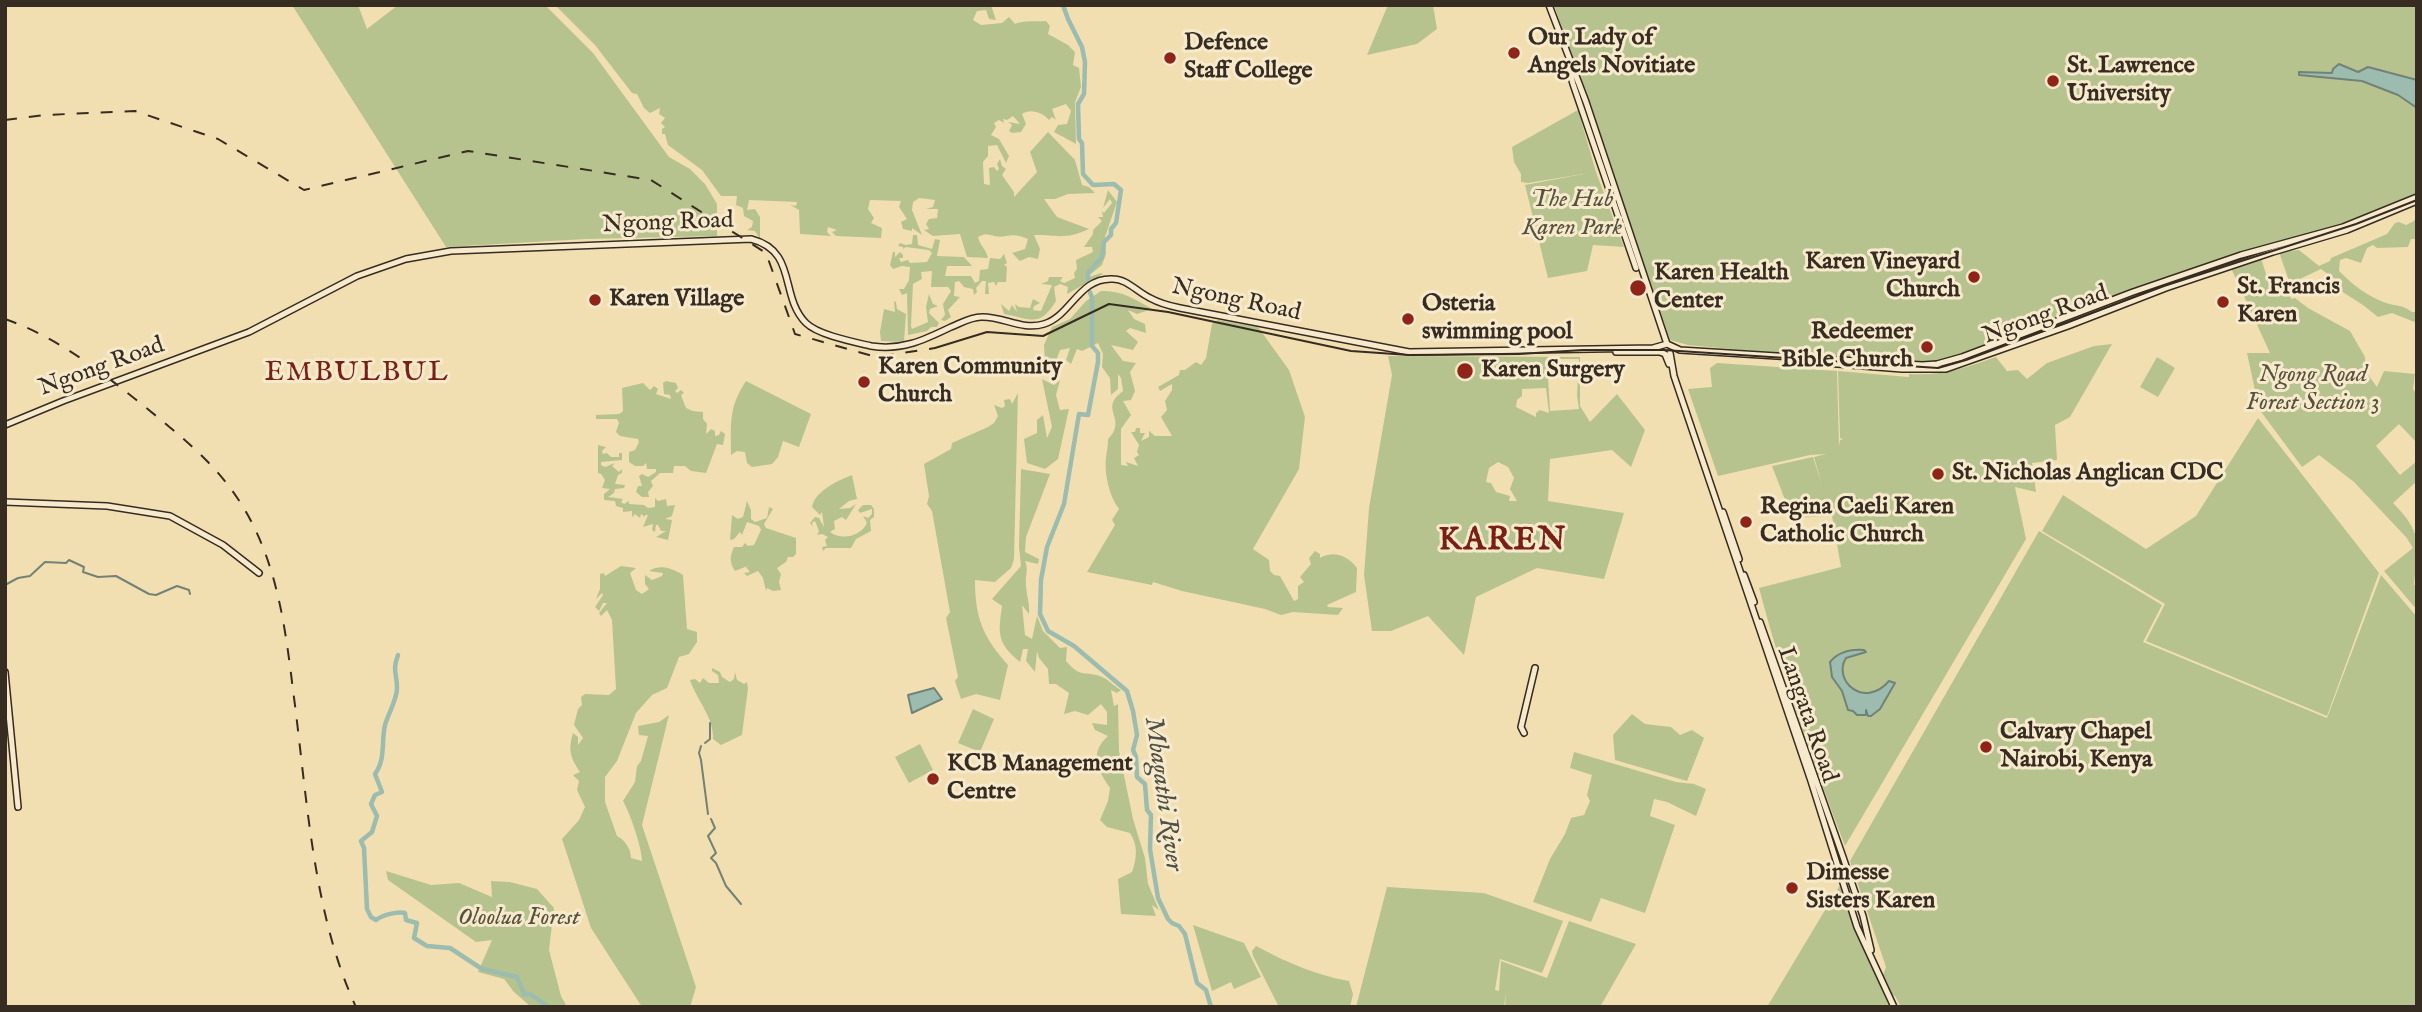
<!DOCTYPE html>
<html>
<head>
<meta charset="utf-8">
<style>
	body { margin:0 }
	#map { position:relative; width:2422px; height:1012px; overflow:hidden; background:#f2dfb1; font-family:"IM FELL English",serif }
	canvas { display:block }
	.frame { position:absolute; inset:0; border:7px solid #372c22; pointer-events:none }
</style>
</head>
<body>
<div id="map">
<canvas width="2422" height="1012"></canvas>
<div class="frame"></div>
</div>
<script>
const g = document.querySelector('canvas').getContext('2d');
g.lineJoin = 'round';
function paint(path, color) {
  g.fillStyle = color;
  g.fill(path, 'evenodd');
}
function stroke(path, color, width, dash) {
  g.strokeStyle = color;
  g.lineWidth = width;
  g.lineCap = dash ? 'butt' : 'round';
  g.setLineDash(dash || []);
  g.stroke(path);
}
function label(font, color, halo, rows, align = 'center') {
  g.font = font + ' "IM FELL English",serif';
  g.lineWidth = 6;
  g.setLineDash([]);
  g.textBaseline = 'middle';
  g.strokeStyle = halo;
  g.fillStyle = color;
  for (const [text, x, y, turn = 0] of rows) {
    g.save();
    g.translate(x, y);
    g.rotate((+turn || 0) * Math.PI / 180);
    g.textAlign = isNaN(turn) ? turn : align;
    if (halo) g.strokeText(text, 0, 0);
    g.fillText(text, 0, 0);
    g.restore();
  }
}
paint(new Path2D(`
	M292 5H358L367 29 398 5H545L593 53 669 157 690 169 705 184 717 204V236L586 239 446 247Z
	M555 5H991L996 20 989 19 986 10 977 11 973 20 981 25 1002 23 1009 17 1015 24C1024 20 1036 22 1046 21L1050 26 1048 34 1068 45 1075 52 1073 65 1079 68 1081 87 1075 102 1076 144 1054 132 1058 125 1067 124 1071 111 1066 104 1052 109 1056 120 1052 117 1049 120C1043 113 1031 108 1022 114L1026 124 1021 132 1012 133 1009 131 1012 125 1008 122 1020 124 1013 116 1007 120 1003 119 1004 123 999 120 994 123 996 127 991 135 999 139 1009 156 1006 163 997 145 988 146V156L983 162 984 184 990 185 989 168 994 167 997 171 999 169 997 164 1000 159 1002 166 1006 169 1002 175 1014 192V197L1037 172 1030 152 1048 132 1075 160 1082 185 1089 187 1095 193 1068 194 1055 199H1044L1057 217 1089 229C1065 240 1059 235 1034 235L1040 249 1038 259 1029 257 1020 261 1012 253 1025 249 1028 239C1009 231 1007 239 994 236 986 234 986 233 978 237 980 246 986 249 988 258L967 257 960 234 933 236 924 230 929 229 926 224 929 219 937 218 938 209H926L933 207 935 200 919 198 913 202 912 210 922 235 912 228V231L903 229 901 222 907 219 899 207 901 201 870 200 868 209 874 218 871 223 882 228 881 238 836 236 832 232 837 230 828 227 827 232 831 236 800 234 799 210 790 205 796 206 797 202 749 200 747 210 755 209 760 217V239L755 231 747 230 752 227 753 221 744 216 743 208 736 205 737 196H721L702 170 668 145 665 134H662V129L665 127 661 123 665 118 659 114 660 108 650 113 644 108 637 94 632 93 595 45Z
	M1388 5H1433L1437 29 1417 44 1367 55Z
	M1554 5H2417V193L2334 227 2263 248 1937 363 1806 356 1688 345 1670 340Z
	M1578 110 1596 172 1624 247 1593 245 1587 271 1548 278 1525 185 1589 173 1528 183 1521 182V174L1514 162 1512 147Z
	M1108 190 1117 202 1105 237 1106 254 1102 265 1086 278 1101 273 1103 274 1067 294 1068 287 1060 284 1054 287 1056 301C1039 328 1032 319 1004 314L1001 304 1009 311 1012 305 1017 312 1015 304 1019 307 1030 308 1033 299 1040 303 1034 306 1033 310 1041 311 1052 285 1041 284 1048 281 1049 277H1063L1060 281 1064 283 1075 278 1074 273 1077 269 1076 260 1093 252 1092 247H1084L1093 234V230L1102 221 1098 217H1103L1102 211 1104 213 1112 203 1110 199 1103 208Z
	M2417 215V239H2411L2408 247 2377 248 2373 245 2367 248 2361 263 2346 258 2340 260 2339 271C2353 285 2367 296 2386 303 2396 306 2403 305 2412 312H2417V323L2392 313 2378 317 2363 305 2341 291 2336 280 2321 269 2287 285 2291 299 2295 298 2308 308 2350 331 2365 357 2366 372 2377 387 2384 371 2415 374 2413 389 2417 394V443L2399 424 2376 446 2400 475 2417 461V481L2393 503C2422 532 2419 544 2414 584L2417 589V610L2384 571 2413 548 2406 537 2354 482 2319 455 2302 467 2259 409 2247 353H2270L2231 268 2261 258 2270 287 2289 281 2279 252 2299 250 2319 266 2330 261 2331 258 2387 234 2395 223 2399 222 2406 225 2414 221Z
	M913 235H917L918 245 932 249 935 239 940 240 937 256 964 257 972 266H947L945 276H971L975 283 979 281 980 270 988 269 990 258 1000 259 1004 254 1007 263 1004 265 1007 267 1006 282H998L996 286 994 282 988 283 989 294H985L986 281H982L976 288 977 292 974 295 973 289 964 287 959 281 955 282 954 296 960 297 948 310 951 317 945 321 941 320 945 315 943 304 951 291 948 287H931L932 271 921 272 922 279 913 284 911 326 912 329 928 322 926 307 929 294 933 304 938 306 930 309 929 313 939 323 937 327H931L927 331 908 335 907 293 902 295 899 289H904L909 280 910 267 902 266 893 269 890 265 893 252H895V257L900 252 903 255V258H899L901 262 908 260 910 263 927 262 932 253 929 250 906 247 903 249V247L898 246 900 243 906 245 912 244Z
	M1101 291C1121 290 1135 299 1152 309L1137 314 1128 310 1134 319 1145 324 1146 333 1130 328 1126 331 1138 342 1133 350 1111 345 1123 361 1136 363 1130 372 1135 391 1131 400 1123 401 1131 415 1121 429V465L1128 466 1126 462 1138 466 1134 458 1139 455 1137 452 1139 445 1131 432H1135L1136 428H1140V433H1145L1141 441 1149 437V431L1155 436H1172L1161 417 1167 410 1165 401 1172 390V384L1160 391 1158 387 1179 375 1180 370H1185L1196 362 1201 365 1206 358 1212 324 1218 320 1258 327 1289 370 1305 417 1299 469 1253 549 1269 560 1270 571 1274 575 1280 576 1294 601 1298 599V586L1304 582 1300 577 1311 564 1309 558 1315 551 1320 554V558C1334 550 1348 556 1357 568L1356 592 1327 605 1328 607 1343 608 1338 615 1293 612 1281 615 1265 609 1182 591 1153 582 1152 585 1087 572 1115 525 1112 520 1119 509C1109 496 1104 473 1106 457 1107 450 1108 446 1108 439 1125 422 1107 413 1114 400 1116 396 1120 394 1123 391L1121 378 1118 374V389L1111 395 1110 378 1102 367 1103 354 1098 343 1082 351 1077 349 1071 364 1066 360 1070 348 1060 350 1054 367 1035 373 1045 362 1044 345 1052 327 1070 319 1086 301Z
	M894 301 896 302 897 309 906 314 904 342 881 341 880 332 884 309 895 312Z
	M2112 344 2070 417 2055 425 2057 460 2032 463 2036 492 2015 487 2026 539 1845 846C1813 762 1782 676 1759 588L1841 567 1832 516 1792 518 1772 466 1813 457 1822 485 1814 457 1826 454 1810 455 1718 476 1688 389 1712 387 1710 368 1717 363 1837 371 1839 446 1840 440 1843 439 1840 438 1838 371 1909 377V374C1943 376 1965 368 1996 357L2007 371 2018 370 2027 379 2047 363 2094 346Z
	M1388 356 1580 357V406L1590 422 1617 394 1645 430 1631 467 1612 450 1550 459 1548 501 1624 513 1604 579 1537 568 1476 597 1464 655 1428 616 1391 631H1372L1364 575 1369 508 1392 375ZM1547 359H1579L1577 396 1579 409 1550 411ZM1546 388 1549 413 1540 410 1536 413V417L1516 407 1517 400 1522 396V389ZM1498 462 1508 467 1514 478 1510 489 1517 501H1509L1510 496 1496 492 1491 483 1486 482 1489 468Z
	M2157 357 2175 368 2158 397 2140 387Z
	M1042 379 1054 385 1060 380 1056 395 1060 410 1069 409 1058 459 1045 469 1027 463 1024 439 1037 433V420L1043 415 1047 438 1052 427Z
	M666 381 676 383 678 388 675 391 677 393 681 390 684 393 681 395 686 408 693 411 703 412V419L707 424 706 434 711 429 715 431V436L719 435 721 431 725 434 723 445 717 444 706 473 691 471 685 466H674L673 473H660L651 481 653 486 648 492 649 497H642L636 492 638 486H642L639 476 642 474 648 477 656 472V469H647L646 463 643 466H635L629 462V452L635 450 639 442 638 439 620 436 616 432 619 423 617 419H596V415L619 414 623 411 622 388 643 383 650 390 654 386 658 389 656 394 671 399 670 395 664 394 663 383Z
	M746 381 811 414 799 447 783 441 778 457 772 464 752 467 747 463 745 452 737 451 731 455C731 425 728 408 746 381Z
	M1018 393 1014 559 1011 568 995 582 975 580C975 618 983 637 1008 665L1000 700 976 694 961 699 955 681 958 677 946 618 950 612 932 511 927 504 929 496 924 464 951 449 952 443 988 427 994 423 998 416 994 405 1002 408 1005 406 1004 400 1010 399 1012 404Z
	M2258 418 2379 573 2327 716 2146 641 2165 604 2042 531 2063 495 2146 549 2196 516Z
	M598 445 606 447 602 451 603 454 607 453 611 457H619V453H622V460L601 462V465L605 467 615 463 612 466 619 472 622 469V473L618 475 615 484 625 485 624 488 615 489 614 493 608 497 623 499 621 502 624 504 629 501V504L644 505 648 508 655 507V498L658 501 666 499 667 506 675 505 672 516 665 519 672 520 668 540 656 537 666 531H661L658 525H656L655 532 652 530 653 524 643 527 648 515H645V517L641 514 640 518 635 514 632 517V511L623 512V508L616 506 615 501 604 500V494L610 489 602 488 605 480 601 474 598 473Z
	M1021 469 1050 474 1026 537 1025 552 1039 559 1038 564 1025 561C1029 571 1025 575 1026 584 1026 594 1030 603 1029 614L1022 605 1025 635 1032 639 1037 616 1043 631 1060 648 1067 647 1066 661C1081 679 1085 670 1102 677 1109 680 1114 686 1121 690L1117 693 1111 690 1114 706 1118 704 1119 751 1133 819 1145 858 1148 884 1159 910 1152 905 1156 916 1121 914 1118 879 1132 872C1137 858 1138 845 1130 833L1107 827 1100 820 1108 801 1110 788C1097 769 1089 753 1108 736L1095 730 1092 723 1107 725V712L1101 704 1088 715 1075 711 1064 714 1069 693 1056 684H1049L1048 669 1039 658 1037 651 1035 672 1026 661 1028 649H1023L1020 662C997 643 998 634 1002 606L992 599 1021 566 1019 547Z
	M852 475 857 499 849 501 839 509 850 508 856 504 846 520 842 517 834 521 835 529 830 532C842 541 861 536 867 523L863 516 868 518 872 514V509L860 513 858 510 863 505H871L874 509V517L870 520 871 531 856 539 851 548H826L823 551 822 547 827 546 825 540 828 537 822 534 817 535 819 531 815 521 812 523 813 527 810 523 815 517 819 518 824 527 822 512 820 515 812 507C815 491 837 481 852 475Z
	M747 501 751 510V519L755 522 767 518 769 507 773 509 764 524 766 528 796 538V554L793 557H788L786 562 777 568 781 574 779 582 781 590 773 591 767 588 766 591 763 578 758 571 747 576 744 573 750 572 746 567 750 565 735 571C729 562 730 556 734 547H742L745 543 748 546 754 545 761 530 759 526 747 522 742 535 740 532 734 539 730 540 732 515 738 519 743 517Z
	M2039 531 2162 605 2143 642 2327 718 2381 575 2417 617V1007H1901L1895 996 1890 994 1883 975 1886 967 1850 861Z
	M621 566 636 568 630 573 636 590 642 594 649 589 645 584V575L652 580 662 576 663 573 649 571C661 564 671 568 683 575L687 629 697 632V642L689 654 679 657 667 688 652 695 636 713 617 761 605 777V802L617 836C625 840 631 849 631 858L642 861C642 848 630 813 623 801L635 782 637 766 641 761 648 736 639 735 638 726 659 722 669 715 642 825 696 987 690 1007H642L591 928 562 839 579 820 585 807 577 790 579 781 573 775 580 772C570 757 568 750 573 733L578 737V745L583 738 574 725 578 709 582 705 581 697 585 694 609 695 616 689 612 620 607 610 601 616 599 613 607 603H603L599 611 595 607 603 595 602 593 596 599 600 589V574L604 573 605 576Z
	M712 668 720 672 722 677 730 682 734 679 735 672 737 680 744 684 747 682 748 688 742 735 721 745 713 739C714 717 697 701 690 680L695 679 700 683 703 678 709 683H719L718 675 712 671Z
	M973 709 994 719 980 752 958 743Z
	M1632 714 1645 724 1671 727 1680 735 1692 730 1704 738 1687 781 1615 760 1613 735Z
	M920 744 933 770 909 783 895 757Z
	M1574 752 1676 782 1694 784 1706 789 1696 816 1667 802 1654 799 1650 816 1675 825 1645 913 1601 898 1591 922 1533 902 1550 859 1565 834 1571 818 1584 815 1590 801 1587 795 1592 775 1570 768Z
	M386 871 431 885 459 883 492 897 491 881 510 882 537 889 554 908 549 950 561 996 567 1007H531L514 992 504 979 478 972 492 940 476 942 388 880Z
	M1840 885 1889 1007H1767Z
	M1387 887 1484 893 1563 921 1542 973 1500 959 1495 990 1499 991 1501 961 1547 978 1569 921 1636 944 1600 1007H1505L1506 993 1504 1007H1356Z
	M1193 925 1244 943 1261 977 1234 989 1231 982 1212 991Z
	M1256 946C1286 962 1315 975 1349 981L1353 994 1350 1007H1279L1253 956 1252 951Z`), '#b6c38f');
const water = new Path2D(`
	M2339 64 2358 72 2368 67 2417 80V108L2398 95 2362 81 2299 75V72L2332 73 2333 69Z
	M1864 650 1866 652 1846 658C1832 680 1864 710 1889 681L1895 683 1880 709 1871 716H1868L1866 710V715H1857L1853 711 1848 710 1842 691 1832 677 1830 662C1839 651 1851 649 1864 650Z
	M934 688 942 699 912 713 908 695Z`);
paint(water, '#9bbcaf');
stroke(water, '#738277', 2);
stroke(new Path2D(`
	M5 585 18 578 30 576 45 562 66 563 69 560 84 567 83 572 98 577 116 576 149 594 156 595 177 586 189 590 190 594
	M705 743 710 739V723
	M701 746 699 753 701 760 708 814
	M711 819 715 828 708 836 716 853 711 858 716 863 726 886 741 904`), '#738277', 2);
stroke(new Path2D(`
	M1063 5 1068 19 1082 47 1085 62 1084 94 1078 104 1079 139 1082 143 1083 174 1093 185 1114 184 1121 190 1116 223 1111 229V235L1104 242 1102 257 1088 273V280
	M1090 292 1092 298V346L1098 353V362L1088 415 1079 414 1064 504 1047 547 1041 580 1040 614 1048 631 1074 646 1127 691 1133 711 1137 735 1133 750 1136 757 1137 777 1145 784 1147 810 1151 815 1150 849 1158 898 1168 919 1172 923 1179 926 1185 934 1197 983 1206 990 1211 1007
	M398 655C392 671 397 673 397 688 397 700 388 714 385 725 381 742 386 759 375 774L382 792 375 795 371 804 377 816 372 832 361 841 364 848 367 909 371 917 376 920C382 915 398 911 405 913L406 920 417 923 414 938 427 946 450 948 482 969 517 977 524 994H530L549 1007`), '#9bbcaf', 4.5);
const secondary = new Path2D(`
	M1549 5 1586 102 1667 344
	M1567 62 1573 84 1636 268
	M1616 352H1660L1665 354 1669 364
	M1670 353 1674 376 1811 781 1857 927 1894 1007
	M1799 361 1902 369H1946L2068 326 2166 288 2273 252 2347 230 2417 201
	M5 425 63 401 249 332 357 276 406 259 451 251 751 239C798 251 779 296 806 323 818 335 854 342 871 346 902 351 924 340 951 327 961 323 971 317 981 317 1003 316 1022 331 1044 324 1071 316 1079 277 1113 279 1127 279 1137 292 1150 298 1159 303 1170 306 1180 308L1409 352 1653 348 1667 344 1680 350 1922 365 1937 364 1962 357 2133 292 2241 255 2343 227 2417 197
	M5 502 107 506 170 516 223 545 259 573
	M1723 512 1739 559
	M1744 575 1754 602
	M1760 622 1843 857 1863 916 1871 950
	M5 672 18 807
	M1524 733 1521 727 1535 668`);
stroke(secondary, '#372c22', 8);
stroke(secondary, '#f7eacc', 5);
stroke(new Path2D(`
	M935 348 987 332 1043 336 1109 304 1168 312 1351 351 1409 355 1519 354 1583 350H1664L1938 368 1966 360 2164 286 2356 224 2417 200`), '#372c22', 2);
stroke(new Path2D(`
	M5 120 45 115 135 111 218 139 304 190 468 151 651 180 766 253 795 334 876 357 935 348
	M5 319C59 338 100 371 144 406 178 434 213 461 238 499 276 556 285 624 293 690 307 794 312 912 356 1007`), '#372c22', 2, [12, 12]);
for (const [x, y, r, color] of [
	[1514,53,7,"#8f2418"],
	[1170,58,7,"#8f2418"],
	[2053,81,7,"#8f2418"],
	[1974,277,7,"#8f2418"],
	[1638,288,9,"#8f2418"],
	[595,300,7,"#8f2418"],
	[2223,302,7,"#8f2418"],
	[1408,319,7,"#8f2418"],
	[1927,347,7,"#8f2418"],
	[1465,371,9,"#8f2418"],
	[864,382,7,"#8f2418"],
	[1938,474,7,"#8f2418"],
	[1746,522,7,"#8f2418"],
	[1986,747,7,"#8f2418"],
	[933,779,7,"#8f2418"],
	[1792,888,7,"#8f2418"]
]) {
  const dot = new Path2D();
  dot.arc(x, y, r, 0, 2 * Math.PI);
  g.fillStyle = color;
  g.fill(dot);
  stroke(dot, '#f7eacc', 2.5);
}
label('bold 24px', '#372c22', '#f7eacc', [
	["Our Lady of",1528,39],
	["Angels Novitiate",1528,67],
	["Defence",1184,44],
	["Staff College",1184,72],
	["St. Lawrence",2067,67],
	["University",2067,95],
	["Karen Vineyard",1960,263,"right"],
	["Church",1960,291,"right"],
	["Karen Health",1654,274],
	["Center",1654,302],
	["St. Francis",2237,288],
	["Karen",2237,316],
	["Karen Village",609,300],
	["Osteria",1422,305],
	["swimming pool",1422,333],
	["Redeemer",1913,333,"right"],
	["Bible Church",1913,361,"right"],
	["Karen Community",878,368],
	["Church",878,396],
	["Karen Surgery",1481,371],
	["St. Nicholas Anglican CDC",1952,474],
	["Regina Caeli Karen",1760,508],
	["Catholic Church",1760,536],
	["Calvary Chapel",2000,733],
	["Nairobi, Kenya",2000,761],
	["KCB Management",947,765],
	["Centre",947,793],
	["Dimesse",1806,874],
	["Sisters Karen",1806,902]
], 'left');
label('italic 24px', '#57523d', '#f7eacc', [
	["The Hub",1572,201],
	["Karen Park",1572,229],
	["Ngong Road",2313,376],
	["Forest Section 3",2313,404],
	["Oloolua Forest",519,919]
]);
label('24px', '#372c22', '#f7eacc', [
	["Ngong Road",668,224,-2],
	["Ngong Road",1236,301,12],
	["Ngong Road",2046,316,-20],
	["Ngong Road",102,368,-20],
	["Langata Road",1806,715,71]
]);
label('italic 26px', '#505045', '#f7eacc', [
	["Mbagathi River",1162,794,82]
]);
g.letterSpacing = '2px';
label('28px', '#7a1f14', '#f7eacc', [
	["EMBULBUL",357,374]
]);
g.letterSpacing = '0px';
g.letterSpacing = '2px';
label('bold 32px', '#7a1f14', '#f7eacc', [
	["KAREN",1503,542]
]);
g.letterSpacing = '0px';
</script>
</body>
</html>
